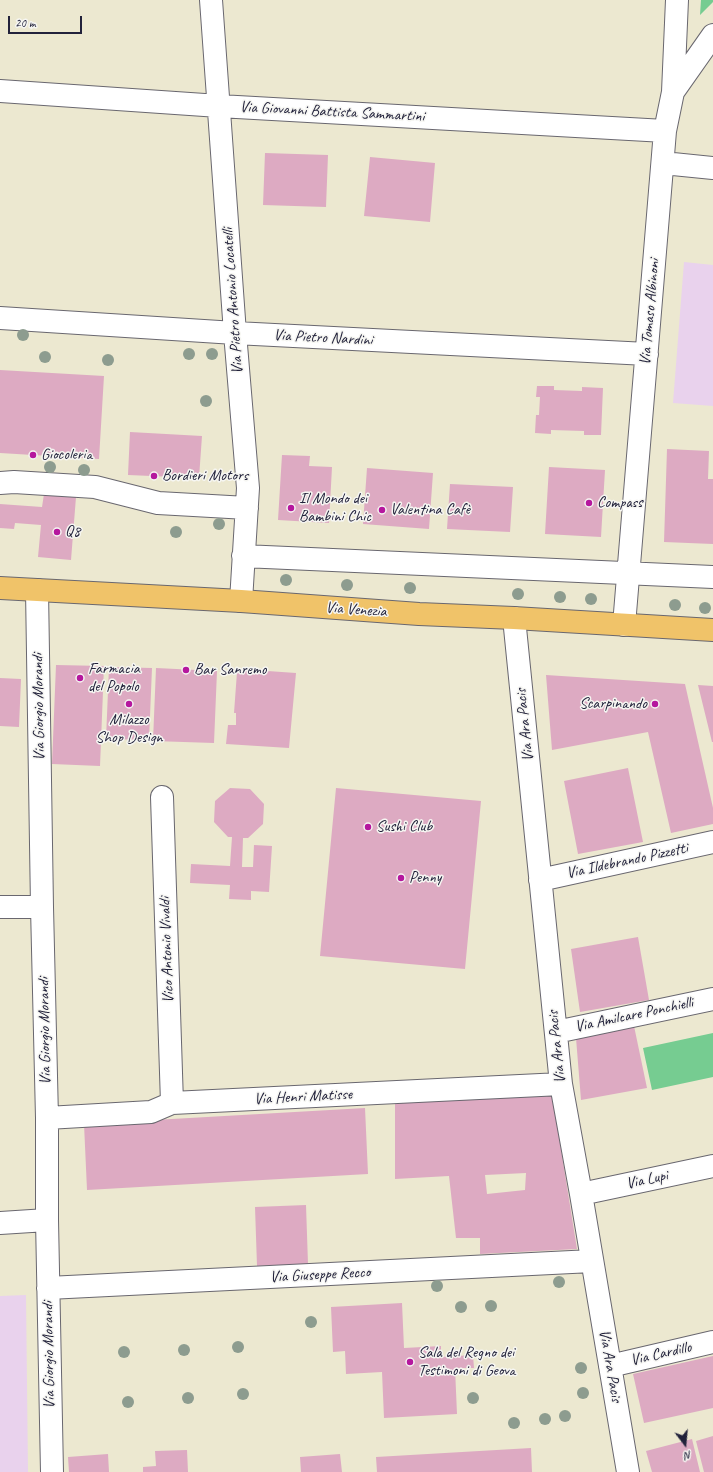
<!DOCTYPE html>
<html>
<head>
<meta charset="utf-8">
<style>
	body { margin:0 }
	#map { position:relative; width:713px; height:1472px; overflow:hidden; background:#ece8d0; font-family:Caveat,sans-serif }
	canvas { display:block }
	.north { position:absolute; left:665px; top:1424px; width:40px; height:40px; -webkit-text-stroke:3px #f6f6f2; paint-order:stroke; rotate:164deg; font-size:11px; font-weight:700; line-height:16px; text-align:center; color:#22223b }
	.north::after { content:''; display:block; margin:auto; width:14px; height:18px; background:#22223b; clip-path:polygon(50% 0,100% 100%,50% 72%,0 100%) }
	.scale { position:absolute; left:8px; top:16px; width:74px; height:18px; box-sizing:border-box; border:2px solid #22223b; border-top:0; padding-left:5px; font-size:12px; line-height:14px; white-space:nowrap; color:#22223b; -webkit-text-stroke:3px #f6f6f2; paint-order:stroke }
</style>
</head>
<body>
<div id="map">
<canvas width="713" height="1472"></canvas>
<div class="north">N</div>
<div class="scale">20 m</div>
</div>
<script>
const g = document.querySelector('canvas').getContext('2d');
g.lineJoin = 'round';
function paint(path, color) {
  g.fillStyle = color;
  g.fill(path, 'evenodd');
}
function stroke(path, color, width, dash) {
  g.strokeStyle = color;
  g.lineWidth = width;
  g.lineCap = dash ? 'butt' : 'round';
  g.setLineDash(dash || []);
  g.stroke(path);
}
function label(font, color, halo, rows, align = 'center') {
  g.font = font + ' Caveat,sans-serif';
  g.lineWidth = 3;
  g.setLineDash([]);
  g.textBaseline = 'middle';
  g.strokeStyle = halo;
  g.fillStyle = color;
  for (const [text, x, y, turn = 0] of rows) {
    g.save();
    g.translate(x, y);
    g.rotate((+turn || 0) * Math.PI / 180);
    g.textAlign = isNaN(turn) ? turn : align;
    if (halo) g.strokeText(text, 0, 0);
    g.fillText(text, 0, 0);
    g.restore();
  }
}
paint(new Path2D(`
	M684 262 713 265V406L673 403Z
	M26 1295 28 1472H0V1296Z`), '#e9d2ed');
paint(new Path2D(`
	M701 0H713V2L700 15Z
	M713 1033V1077L652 1090 643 1048Z`), '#76cc91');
paint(new Path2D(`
	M265 153 328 155 326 207 263 205Z
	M370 157 435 163 430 222 364 216Z
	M0 370 104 376 99 459 0 453Z
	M537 386H554V390L582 391V387L603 388 601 435H584V431L551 430V434L535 433 536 415H539L540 397H536Z
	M130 432 202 436 199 478 128 475Z
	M667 449 709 451 708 479H713V544L664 542Z
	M282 455 310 456 309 466 332 467 329 523 278 520Z
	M549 467 605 470 601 537 545 534Z
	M367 468 433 473 429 529 363 524Z
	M450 484 513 487 510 532 447 529Z
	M44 494 76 497 71 560 38 557 41 525 15 523 14 529 0 528V504L42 507Z
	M56 665 104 666 100 766 52 764Z
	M109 667 152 668 149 740 106 739Z
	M156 668 217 671 214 743 153 741Z
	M239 669 296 673 289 748 226 744 228 725H236V713H234L237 672H239Z
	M546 675 685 684 713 808V824L671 833 648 732 552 750Z
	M0 678 21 679 19 727 0 726Z
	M698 685 713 686V742H712Z
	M628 768 643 842 578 854 564 781Z
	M230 788 250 789 264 804 263 824 248 838H243L242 867H253L254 845 272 846 269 892 251 891V900L229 899 230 885 190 883 191 864 230 866 232 837H228L214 822 215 801Z
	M336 788 481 801 465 969 320 956Z
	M638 937 649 1000 580 1012 571 949Z
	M634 1026 647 1088 581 1100 576 1038Z
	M552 1093 577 1249 480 1254V1238H456L449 1176 395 1179V1099ZM526 1173 525 1190 487 1194 485 1175Z
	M365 1108 368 1174 87 1190 84 1124Z
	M306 1205 308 1264 257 1266 255 1207Z
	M402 1303 404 1348 441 1346V1357L473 1355 474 1368H455L457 1414 384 1418 382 1372 346 1374 345 1351 333 1352 331 1307Z
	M713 1356V1408L644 1423 633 1374Z
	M713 1436V1472H704L696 1441Z
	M692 1439 700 1472H652L646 1451Z
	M531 1448 532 1472H377L376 1457Z
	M187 1450 188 1472H143V1467L156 1466 155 1451Z
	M108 1454 109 1472H69L68 1457Z
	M340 1454 342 1472H301L300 1457Z`), '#ddaac2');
const minor = new Path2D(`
	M211 0 235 333 248 488 241 601
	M0 91 219 106 665 131
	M673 92 713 35
	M663 163 713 168
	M0 318 235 333 647 354
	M0 483 14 482 95 487 158 503 247 508
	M243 556 713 577
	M37 590 42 907 47 1118V1220L52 1472
	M514 618 561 1084 581 1194 628 1472
	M624 625 665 131 673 92 677 0
	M162 797 172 1103
	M540 880 713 842
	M0 907H42
	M556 1032 713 999
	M47 1118 151 1112 172 1103 561 1084
	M581 1194 713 1166
	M0 1223 47 1220
	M48 1288 592 1261
	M610 1366 713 1342`);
const major = new Path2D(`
	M0 588 241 601 419 614 514 618 713 630`);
stroke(minor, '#69676f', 24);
stroke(major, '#69676f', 24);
stroke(minor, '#fff', 22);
stroke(major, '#f0c369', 22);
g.fillStyle = '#8d9c8f';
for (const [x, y] of [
	[23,335],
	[189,354],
	[212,354],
	[45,357],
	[108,360],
	[206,401],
	[50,467],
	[84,470],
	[219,524],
	[176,532],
	[286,580],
	[347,585],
	[410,588],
	[518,594],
	[560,597],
	[591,599],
	[675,605],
	[705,608],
	[559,1282],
	[437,1286],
	[491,1306],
	[461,1307],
	[311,1322],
	[238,1347],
	[184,1350],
	[124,1352],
	[581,1368],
	[583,1393],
	[243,1394],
	[188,1398],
	[473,1398],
	[128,1402],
	[565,1416],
	[545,1419],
	[514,1423]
]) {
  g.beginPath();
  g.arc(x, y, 6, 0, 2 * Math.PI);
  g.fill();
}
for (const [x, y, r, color] of [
	[33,455,4,"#b5179e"],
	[154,476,4,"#b5179e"],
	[589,503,4,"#b5179e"],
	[291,508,4,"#b5179e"],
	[382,510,4,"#b5179e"],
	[57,532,4,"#b5179e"],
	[186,670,4,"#b5179e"],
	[80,678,4,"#b5179e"],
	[129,704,4,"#b5179e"],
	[655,704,4,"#b5179e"],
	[368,827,4,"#b5179e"],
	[401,878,4,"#b5179e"],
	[410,1362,4,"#b5179e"]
]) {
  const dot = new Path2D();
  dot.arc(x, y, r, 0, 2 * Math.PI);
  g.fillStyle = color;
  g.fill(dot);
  stroke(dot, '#f6f6f2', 1.5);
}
label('16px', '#22223b', '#f6f6f2', [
	["Via Giovanni Battista Sammartini",332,112,3],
	["Via Pietro Antonio Locatelli",233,301,-94],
	["Via Tomaso Albinoni",650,312,-85],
	["Via Pietro Nardini",323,338,3],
	["Via Venezia",356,610,4],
	["Via Giorgio Morandi",39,707,-91],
	["Via Ara Pacis",525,725,-96],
	["Via Ildebrando Pizzetti",627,861,-12],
	["Vico Antonio Vivaldi",167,950,-92],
	["Via Amilcare Ponchielli",634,1015,-12],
	["Via Giorgio Morandi",45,1031,-91],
	["Via Ara Pacis",557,1047,-96],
	["Via Henri Matisse",303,1097,-3],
	["Via Lupi",647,1180,-12],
	["Via Giuseppe Recco",320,1275,-3],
	["Via Cardillo",661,1354,-13],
	["Via Giorgio Morandi",49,1355,-91],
	["Via Ara Pacis",610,1366,80]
]);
label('16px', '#22223b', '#f6f6f2', [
	["Giocoleria",41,455],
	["Bordieri Motors",162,476],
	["Il Mondo dei",299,499],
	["Bambini Chic",299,517],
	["Compass",597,503],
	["Valentina Cafè",390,510],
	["Q8",65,532],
	["Farmacia",88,669],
	["del Popolo",88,687],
	["Bar Sanremo",194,670],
	["Scarpinando",647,704,"right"],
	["Milazzo",129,720,"center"],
	["Shop Design",129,738,"center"],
	["Sushi Club",376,827],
	["Penny",409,878],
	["Sala del Regno dei",418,1353],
	["Testimoni di Geova",418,1371]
], 'left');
</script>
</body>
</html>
